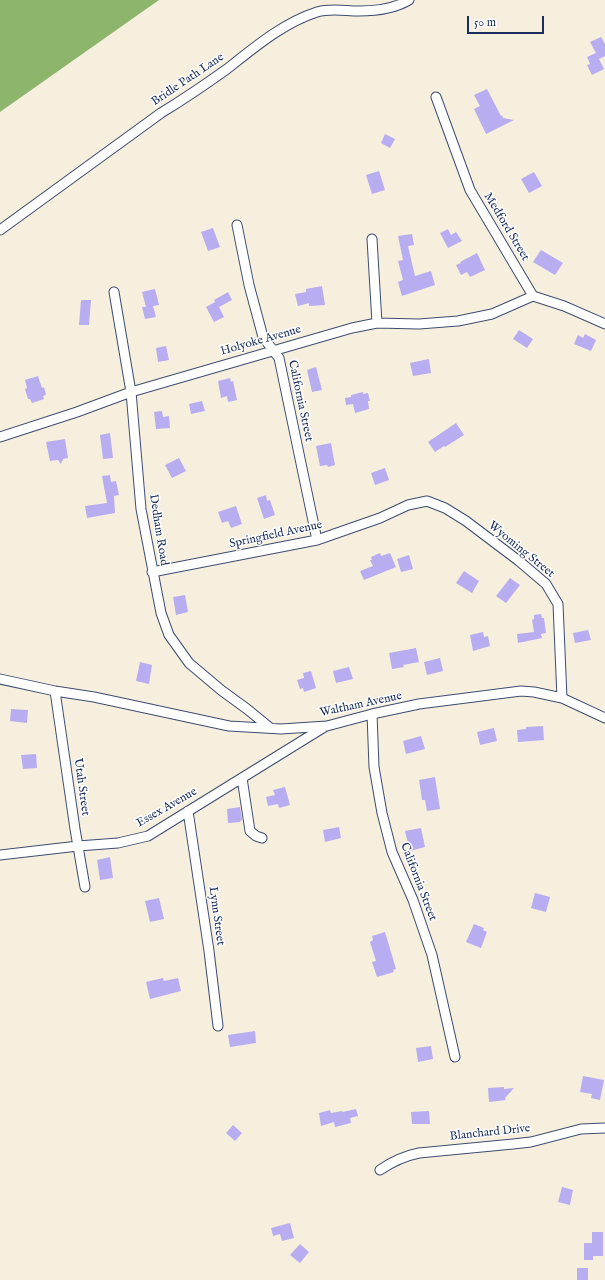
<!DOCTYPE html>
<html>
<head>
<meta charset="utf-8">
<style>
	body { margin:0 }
	#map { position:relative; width:605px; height:1280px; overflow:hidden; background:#f7efde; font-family:"IM FELL English",serif }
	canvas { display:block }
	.scale { position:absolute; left:467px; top:16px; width:77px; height:18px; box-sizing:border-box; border:2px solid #1b2f5e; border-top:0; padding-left:5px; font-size:12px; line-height:14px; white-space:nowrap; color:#1b2f5e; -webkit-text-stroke:3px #fff; paint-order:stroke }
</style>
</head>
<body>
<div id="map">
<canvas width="605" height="1280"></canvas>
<div class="scale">50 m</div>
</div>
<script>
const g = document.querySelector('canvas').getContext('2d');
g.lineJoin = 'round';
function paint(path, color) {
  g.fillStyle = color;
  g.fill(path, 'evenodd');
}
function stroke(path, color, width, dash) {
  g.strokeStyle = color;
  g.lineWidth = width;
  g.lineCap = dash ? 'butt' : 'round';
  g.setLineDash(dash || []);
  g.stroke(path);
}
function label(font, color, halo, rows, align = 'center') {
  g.font = font + ' "IM FELL English",serif';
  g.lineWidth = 3;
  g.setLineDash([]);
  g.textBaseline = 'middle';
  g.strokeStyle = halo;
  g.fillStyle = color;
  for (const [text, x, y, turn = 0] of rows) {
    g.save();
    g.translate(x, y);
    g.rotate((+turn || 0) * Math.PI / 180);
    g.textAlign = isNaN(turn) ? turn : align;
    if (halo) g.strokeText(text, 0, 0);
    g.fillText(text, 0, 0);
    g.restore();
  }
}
paint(new Path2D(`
	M0 0H159L0 112Z`), '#8db66c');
paint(new Path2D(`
	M601 37 605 44V56L599 59 604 69 592 75 587 65 590 64 587 57 596 53 590 42Z
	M487 89 501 116 502 115 503 118 514 120 486 134 474 109 480 106 474 95Z
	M385 134 395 139 390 148 381 143Z
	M379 171 385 190 372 194 366 175Z
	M534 172 542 186 529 193 521 179Z
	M213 228 220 247 208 251 201 232Z
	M448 229 451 235 456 232 462 241 448 248 440 233Z
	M412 234 414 245 408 246 415 276 431 271 435 285 402 296 398 282 403 280 398 261 403 260 398 236Z
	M541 250 563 263 555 275 533 262Z
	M477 253 485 270 470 277 467 272 461 275 456 265 461 263 460 262Z
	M322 286 325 305 309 306V303L298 306 295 294 306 292V289Z
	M155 289 159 305 153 306 156 317 145 319 142 307H146L142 292Z
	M228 292 232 300 219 307 224 317 214 322 206 307 215 302 214 300Z
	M81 300H91L89 325H79Z
	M519 330 533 339 527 348 513 339Z
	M585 334 596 340 591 351 574 344 578 335 583 338Z
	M166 346 169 360 158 362 156 348Z
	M429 359 431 373 413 376 410 363Z
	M316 367 322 390 312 392 307 370Z
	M38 376 42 388 44 387 46 395 43 396 44 399 32 403 30 399H28L25 389 27 388 25 380Z
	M230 378 231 382 233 381 237 400 228 402 227 396 221 398 218 381Z
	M363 392V394L368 393 370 401H368L369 409 355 413 353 404 346 405 345 398 351 397V395Z
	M202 401 205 411 191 414 189 404Z
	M162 411 163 417 169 416 170 428 156 429 154 412Z
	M456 423 464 435 445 447 444 446 435 452 428 442Z
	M110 433 113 458 103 459 100 435Z
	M65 439 68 458 63 459 61 464 58 460 50 461 46 442Z
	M331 443 335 465 328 467 327 465 320 466 316 446Z
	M179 458 186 471 172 478 165 465Z
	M385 468 389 480 375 485 371 473Z
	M110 475 111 482 116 481 119 495 114 496 115 513 87 518 85 506 107 503 102 476Z
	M266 495 267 501 270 500 275 515 264 519 257 498Z
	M236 506 242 524 231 528 228 521 222 523 218 512Z
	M380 553 381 556 390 553 396 567 364 580 360 571 373 566 370 560H372L371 557Z
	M409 555 413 569 401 572 397 559Z
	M464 571 479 581 472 593 456 583Z
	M510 578 520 585 506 603 496 596Z
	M185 595 188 612 176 615 173 597Z
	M541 614 542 618H544L546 633 541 634 542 638 518 643 517 634 534 632 532 620 534 619V615Z
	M588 630 591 640 575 643 573 633Z
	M483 632 484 637 488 636 490 646 473 651 470 635Z
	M416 648 419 662 403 665 404 667 392 669 389 653Z
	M440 658 443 671 427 675 424 662Z
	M140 662 152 665 149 684 136 681Z
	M349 667 353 679 336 683 333 671Z
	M311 671 316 688 304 692 303 688 300 689 297 680 304 678 303 673Z
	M11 709 28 710 27 723 10 721Z
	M543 726 544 740 518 742 517 730 526 729V727Z
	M494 728 497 741 480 745 477 732Z
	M421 736 425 749 406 754 403 741Z
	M36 754 37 768 23 769 21 755Z
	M435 777 440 809 427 811 425 800H422L419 780Z
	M285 787 290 805 279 808 278 804 268 806 266 797 275 795 273 790Z
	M240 807 242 820 240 821 241 822 228 823 227 809Z
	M339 827 341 838 325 842 323 830Z
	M421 828 425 847 410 851 405 831Z
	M110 857 113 878 100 880 97 860Z
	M535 893 550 897 546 912 531 908Z
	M159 898 164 919 150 922 145 901Z
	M474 924 484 928 483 930 487 932 481 948 466 942Z
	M385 932 396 969 393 970 394 972 377 977 372 962 376 961 370 942 373 940 372 936Z
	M163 978 164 981 178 978 181 991 150 999 146 982Z
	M255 1031 256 1043 230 1047 228 1035Z
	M431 1046 433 1059 418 1062 416 1048Z
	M583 1076 604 1080 600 1100 591 1098 592 1094 580 1092Z
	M504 1087V1089L514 1088 505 1098 506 1100 489 1102 488 1088Z
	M356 1109 358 1116 350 1118 351 1123 335 1127 334 1122 321 1126 319 1113 330 1110 331 1113 342 1111V1112Z
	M429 1111 430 1124H412L411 1112Z
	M233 1125 242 1133 235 1141 226 1133Z
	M562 1187 573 1190 570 1205 558 1202Z
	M290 1223 294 1238 282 1241 280 1234 273 1236 271 1228Z
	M592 1232H603V1256H593V1260H584V1243H592Z
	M300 1244 309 1252 300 1263 290 1255Z
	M577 1268H588V1280H577Z`), '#b7adf0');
const minor = new Path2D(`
	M436 97 470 190 533 296 564 306 605 324
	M237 225 249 285 263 337 279 358 317 540
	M0 230 161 113C184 99 206 84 227 69 255 47 283 23 317 12 330 8 345 11 359 11 376 11 394 9 409 0
	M372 239 377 323
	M114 292 131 392 141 509 161 613 169 635 189 663 221 690 247 709 269 727
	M0 437 77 412 131 392 352 328 377 323 419 324 458 321 492 314 533 296
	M152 572 317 540 380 518 408 505 427 501 445 508 466 521 519 561 546 584 558 604 562 698
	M0 679 55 691 94 697 229 726 281 729 327 726 372 714 419 704 521 691 534 692 562 698 605 718
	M55 691 75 829 85 887
	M372 714 374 767 382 813 392 852 413 900 432 955 455 1057
	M242 778 250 831 256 836 262 838
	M188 811 209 951 218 1026
	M0 855 78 846 118 843 148 836 326 726
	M380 1170C393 1161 404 1156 419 1153L513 1144 531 1142 581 1129 605 1128`);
stroke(minor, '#3c4c71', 11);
stroke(minor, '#fff', 9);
label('12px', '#1b2f5e', '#fff', [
	["Bridle Path Lane",188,80,-34],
	["Medford Street",506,227,59],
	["Holyoke Avenue",261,341,-16],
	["California Street",300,401,78],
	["Dedham Road",158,530,81],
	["Springfield Avenue",276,535,-12],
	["Wyoming Street",521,550,39],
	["Waltham Avenue",361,705,-12],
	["Utah Street",81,787,82],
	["Essex Avenue",167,808,-30],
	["California Street",418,882,69],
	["Lynn Street",216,916,82],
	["Blanchard Drive",490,1133,-6]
]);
</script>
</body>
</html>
